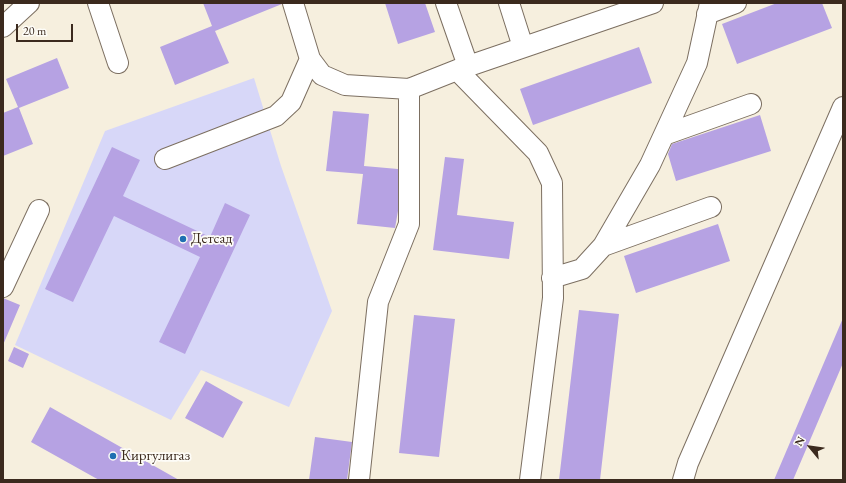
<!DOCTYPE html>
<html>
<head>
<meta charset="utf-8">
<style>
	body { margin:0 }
	#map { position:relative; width:846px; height:483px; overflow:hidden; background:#f6efde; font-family:"EB Garamond",serif }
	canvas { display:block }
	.frame { position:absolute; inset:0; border:4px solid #3b2a1e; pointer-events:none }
	.north { position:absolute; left:790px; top:427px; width:40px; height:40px; -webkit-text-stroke:3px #fdfcf7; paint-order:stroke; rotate:299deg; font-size:11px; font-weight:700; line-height:16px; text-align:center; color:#3b2a1e }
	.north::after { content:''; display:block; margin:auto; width:14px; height:18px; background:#3b2a1e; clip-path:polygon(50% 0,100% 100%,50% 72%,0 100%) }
	.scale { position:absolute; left:16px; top:24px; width:57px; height:18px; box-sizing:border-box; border:2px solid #3b2a1e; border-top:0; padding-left:5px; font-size:12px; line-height:14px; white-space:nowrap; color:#3b2a1e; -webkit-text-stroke:3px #fdfcf7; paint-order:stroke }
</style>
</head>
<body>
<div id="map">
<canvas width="846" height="483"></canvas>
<div class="frame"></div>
<div class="north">N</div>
<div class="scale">20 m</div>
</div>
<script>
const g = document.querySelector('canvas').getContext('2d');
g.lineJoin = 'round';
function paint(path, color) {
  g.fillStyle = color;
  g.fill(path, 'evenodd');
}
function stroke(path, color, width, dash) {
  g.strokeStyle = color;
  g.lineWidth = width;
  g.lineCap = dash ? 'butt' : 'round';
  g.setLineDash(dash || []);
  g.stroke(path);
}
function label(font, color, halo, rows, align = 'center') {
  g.font = font + ' "EB Garamond",serif';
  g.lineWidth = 3.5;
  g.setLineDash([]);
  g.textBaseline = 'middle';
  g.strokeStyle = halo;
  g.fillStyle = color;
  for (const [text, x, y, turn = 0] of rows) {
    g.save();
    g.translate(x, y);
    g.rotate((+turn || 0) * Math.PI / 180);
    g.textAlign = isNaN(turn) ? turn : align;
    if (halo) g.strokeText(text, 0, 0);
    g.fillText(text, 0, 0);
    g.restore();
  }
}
paint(new Path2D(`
	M254 78 281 166 332 311 289 407 201 370 171 420 15 345 105 131Z`), '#d7d7f8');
paint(new Path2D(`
	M203 3 282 4 215 31 229 63 175 85 160 47 212 26Z
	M385 3H425L435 32 398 44Z
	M777 3H822L832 28 737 64 722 24Z
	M639 47 652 83 533 125 520 89Z
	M57 58 69 88 19 108 33 144 3 156V113L18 107 6 79Z
	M333 111 369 114 364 166 398 169V211L395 228 357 224 363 174 326 171Z
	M760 115 771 151 676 181 668 154 672 144Z
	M112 147 140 160 123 196 210 237 225 203 250 215 185 354 159 342 200 257 114 216 73 302 45 289Z
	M445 157 464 159 457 215 514 222 509 259 433 250Z
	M718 224 730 261 636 293 624 256Z
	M3 298 20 305 3 345Z
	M579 310 619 314 600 480H559Z
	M414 315 455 319 439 457 399 453Z
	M843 318V363L793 480H774Z
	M14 347 29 354 23 368 8 361Z
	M206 381 243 402 223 438 185 418Z
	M50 407 179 480H99L31 442Z
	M315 437 352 442 347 480H309Z`), '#b6a2e3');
const minor = new Path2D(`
	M98 3 118 63
	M293 3 310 59 322 75 345 85 409 89 457 70 538 153 552 183 553 298 530 480
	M446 3 468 66
	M509 3 523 47
	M707 14 736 3
	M3 27 29 3
	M457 70 653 3
	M664 135 751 104
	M165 159 276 116 291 102 310 59
	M603 246 711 207
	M552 278 582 269 603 246 650 165 697 63 710 3
	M3 287 39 210
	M359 480 378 302 409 224V89
	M683 480 688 463 843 107`);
stroke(minor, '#7c6f61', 22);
stroke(minor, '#fff', 20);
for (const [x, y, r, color] of [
	[183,239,4,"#1f6fb2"],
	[113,456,4,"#1f6fb2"]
]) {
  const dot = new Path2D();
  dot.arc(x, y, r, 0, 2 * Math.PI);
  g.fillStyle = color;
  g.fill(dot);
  stroke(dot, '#fdfcf7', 1.5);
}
label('15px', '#3b2a1e', '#fdfcf7', [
	["Детсад",191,239],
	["Киргулигаз",121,456]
], 'left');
</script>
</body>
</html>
